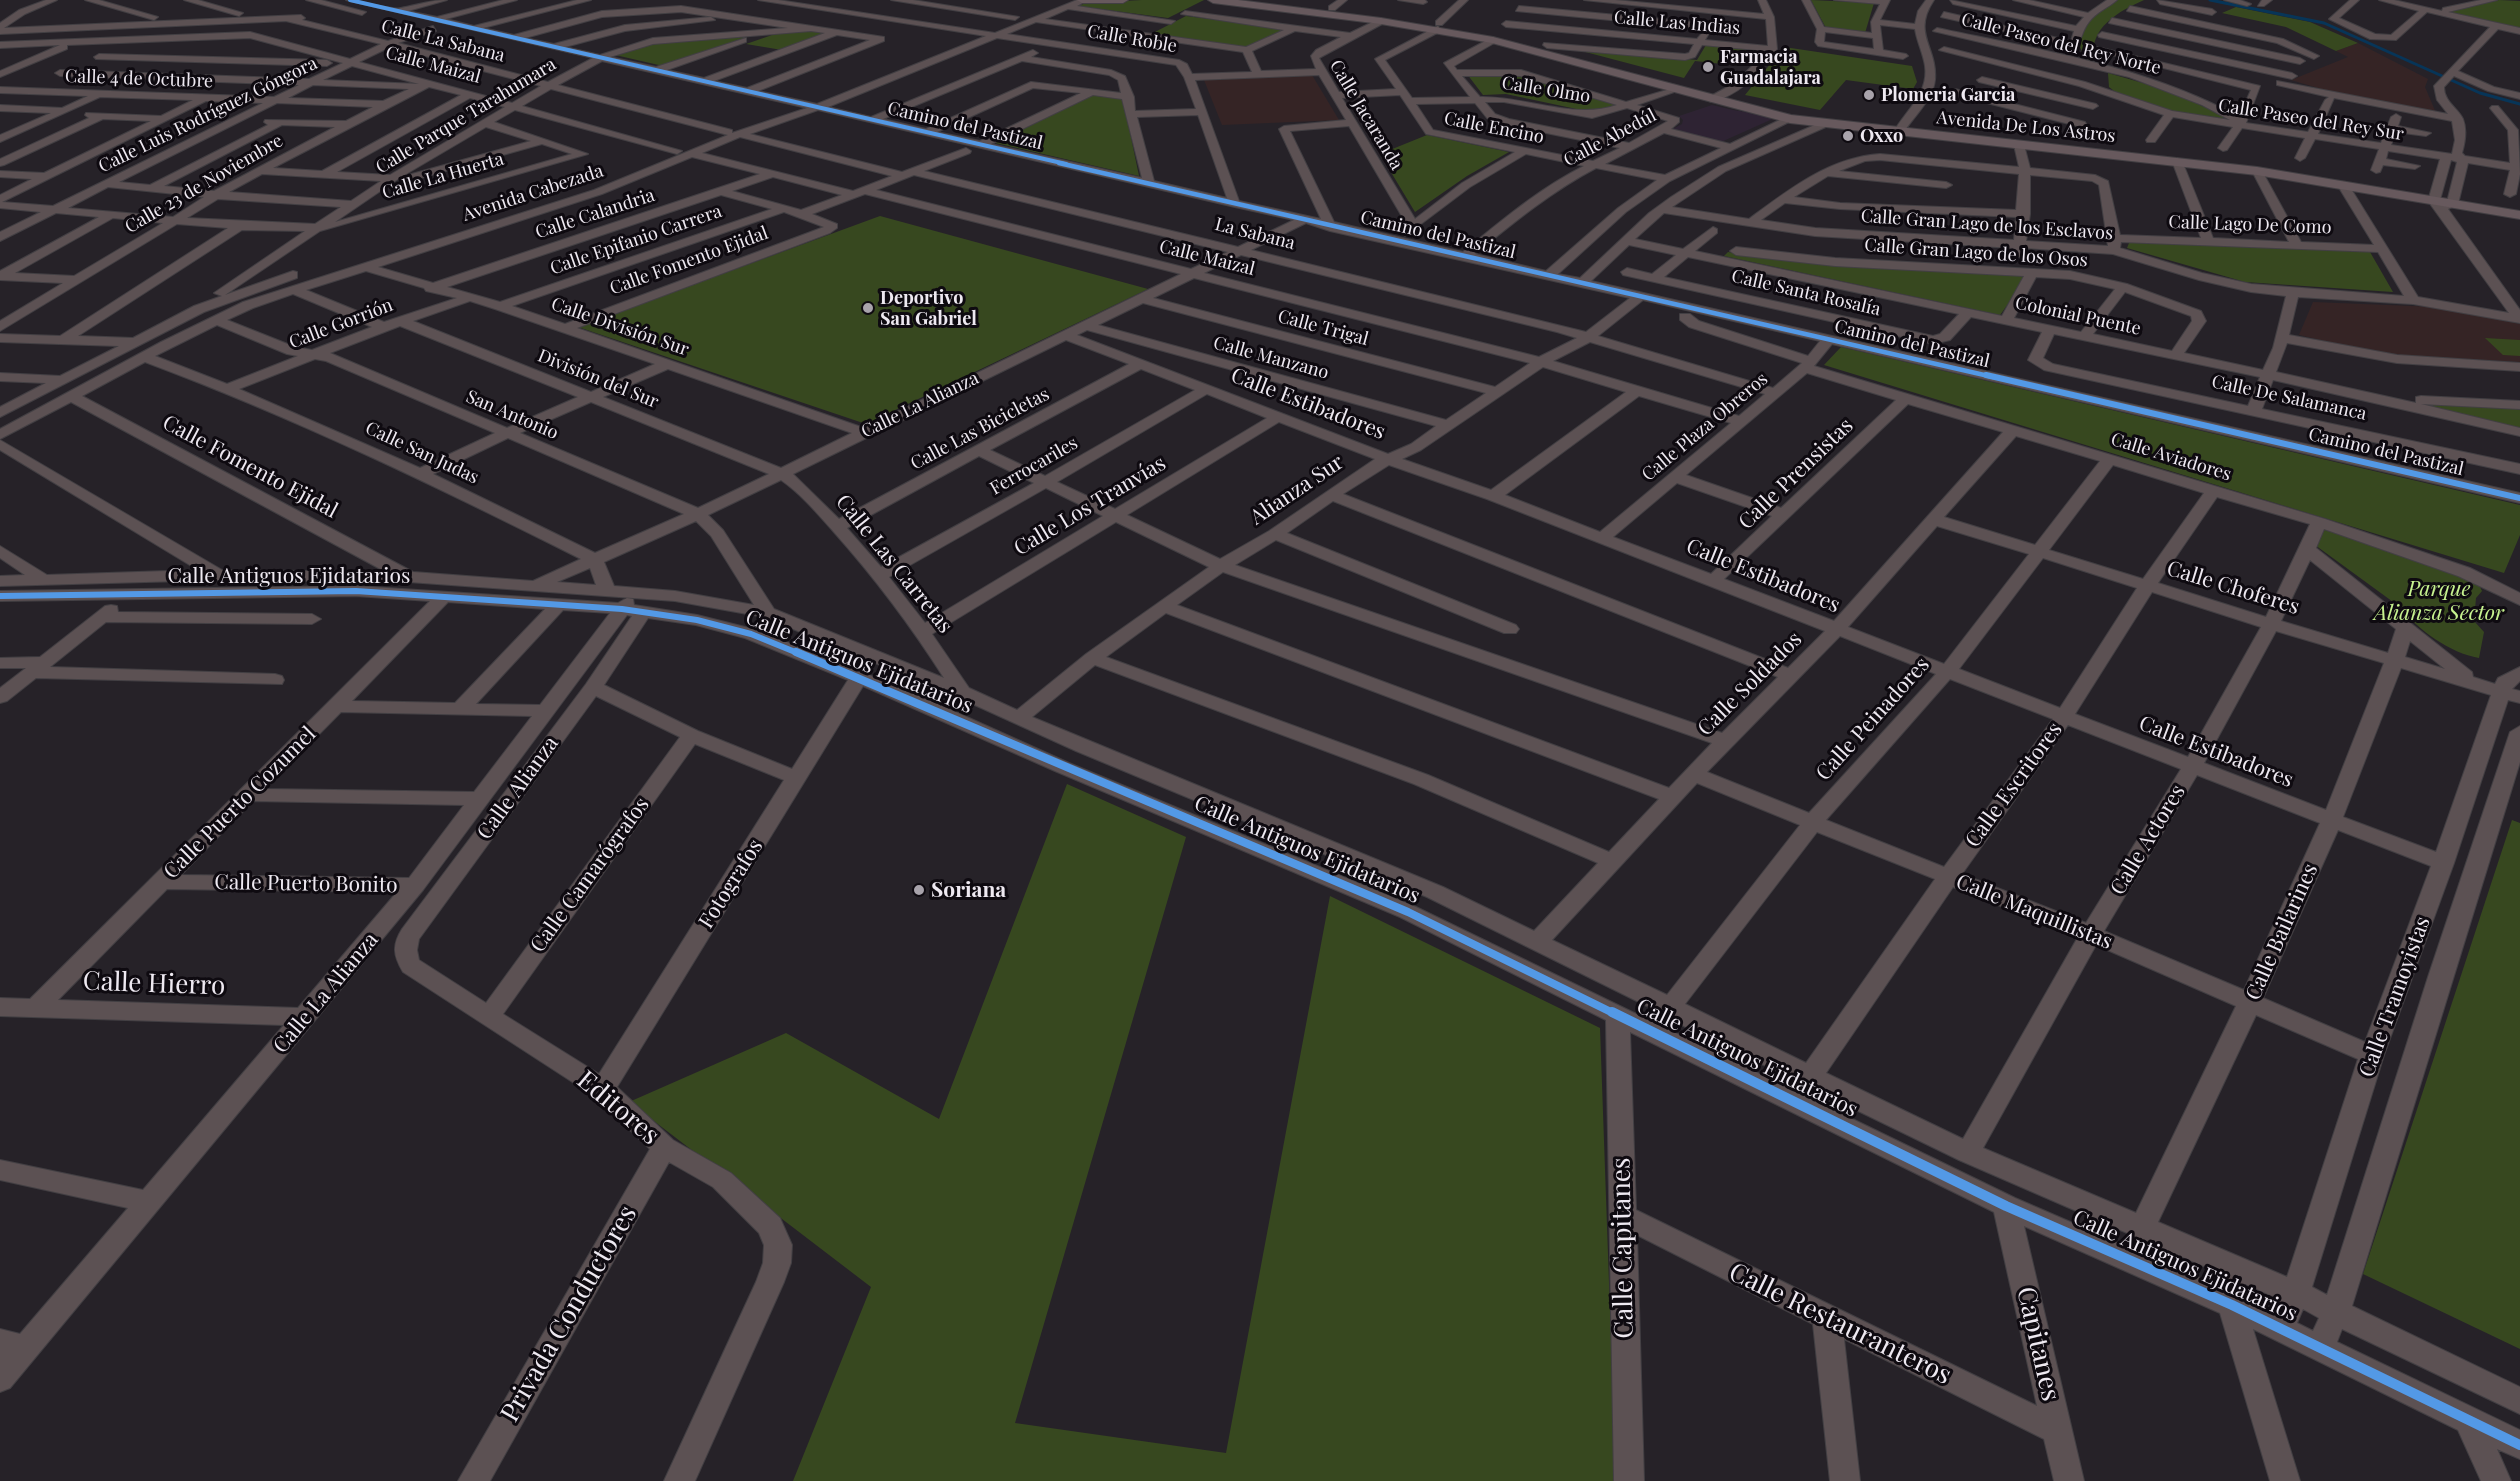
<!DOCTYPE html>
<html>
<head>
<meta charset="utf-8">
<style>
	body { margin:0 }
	canvas { display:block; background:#262228 }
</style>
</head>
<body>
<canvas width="2520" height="1481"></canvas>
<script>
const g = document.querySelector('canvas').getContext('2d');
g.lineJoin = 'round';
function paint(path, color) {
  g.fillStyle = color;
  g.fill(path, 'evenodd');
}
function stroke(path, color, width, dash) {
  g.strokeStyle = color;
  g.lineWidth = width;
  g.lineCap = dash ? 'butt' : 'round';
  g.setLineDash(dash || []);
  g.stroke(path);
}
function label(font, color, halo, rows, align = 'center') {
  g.font = font + ' "Playfair Display",serif';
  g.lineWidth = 6;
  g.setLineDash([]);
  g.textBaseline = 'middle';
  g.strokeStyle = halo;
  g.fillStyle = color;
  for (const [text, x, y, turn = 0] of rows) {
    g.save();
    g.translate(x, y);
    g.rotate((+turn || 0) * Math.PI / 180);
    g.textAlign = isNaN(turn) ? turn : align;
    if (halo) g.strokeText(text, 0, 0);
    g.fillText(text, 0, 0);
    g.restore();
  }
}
paint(new Path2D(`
	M1712 105 1733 110 1777 117 1721 142 1671 130 1682 124 1683 120 1679 116Z`), '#2e2333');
paint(new Path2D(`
	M2358 43 2428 79 2425 87 2436 113 2328 91 2291 80 2348 57 2336 51Z
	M1312 75 1339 120 1222 125 1204 80Z
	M2313 302 2436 307 2520 324V362L2401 355 2341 345 2299 335Z`), '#352425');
paint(new Path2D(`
	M1142 0H1204L1168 18 1078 6 1086 3Z
	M1811 0 1874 3 1865 33 1826 28Z
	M2118 0H2144C2119 11 2088 28 2094 60L2085 59 2078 42C2087 21 2097 9 2118 0Z
	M2499 0 2520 1V28L2448 12Z
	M2236 7 2310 22 2358 43 2336 51 2286 27 2222 13Z
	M1186 16 1287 29 1247 48 1151 34Z
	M813 30 828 32 782 50 746 44 778 33Z
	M756 34 663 66 611 54 652 42Z
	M1706 45 1759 49 1741 66 1695 61 1684 78 1574 49 1697 60Z
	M1784 47 1912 66 1917 82 1913 89 1846 80 1820 110 1745 95Z
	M1511 72 1618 104 1595 113 1506 94 1483 95 1467 74Z
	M2108 73 2167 90 2224 116 2222 120C2189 114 2134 109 2109 87Z
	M1095 94 1123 99 1139 176 995 143Z
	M1427 135 1509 152 1467 176 1415 212 1380 154Z
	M880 216 1148 289 866 424 578 327Z
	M2135 242 2370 252 2393 292 2245 282 2127 248 2129 243Z
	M1728 252 1781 260 2029 275 2000 315 1724 256Z
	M2485 338 2520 340V356L2503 355Z
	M1841 347 2520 505V535L2504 573 1824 365Z
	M2425 404 2520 409V430L2431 410Z
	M2324 526 2477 581 2482 591 2476 598 2474 621 2484 632 2479 658C2450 653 2418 630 2400 607L2315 545Z
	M1067 784 1186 837 1015 1423 1226 1453 1330 896 1600 1028 1616 1481H793L871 1287 629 1102 786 1033 939 1119Z
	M2512 820 2520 823V1349L2363 1274Z`), '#37481f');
stroke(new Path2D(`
	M2210 0 2324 23 2480 93 2520 104`), '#073558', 3);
const minor = new Path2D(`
	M46 0H57L25 14 4 28 301 15 305 18 302 20 388 41 433 26 436 31 398 43 548 82 593 58 346 0C361 0 390 11 401 8 417 5 431 0 447 0L408 11 437 17 503 0H517L446 19 474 26 577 0H591L483 28 514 35 602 11 681 6 884 37V41L758 91 817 104 986 36 758 0H778L995 33 1077 0H1088L1077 6 1175 21 1171 24 1068 9 1045 19 1246 47 1284 30 1181 14 1185 11 1350 33 1381 18 1384 23 1319 58 1339 92 1396 89 1375 59 1438 26 1441 31 1385 60 1412 98 1470 97 1444 63 1493 37 1497 40 1496 42 1454 66 1457 70H1521L1626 102 1677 87V91L1637 105 1679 118V122L1671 129 1730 144 1786 117 1795 119 1670 181 1626 212 1558 274 1580 278 1649 213 1671 197 1718 167 1824 121 1828 122V126L1726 171 1672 207 1749 219C1788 190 1830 157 1880 154L2019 167 2014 145 2019 142 2024 145 2030 168 2095 175 2108 181 2120 235 2201 238 2172 161 2177 158 2182 161 2213 238 2289 242 2252 171 2257 168 2262 171 2301 242 2374 245 2338 186 2348 184 2418 297 2509 313 2428 201 2440 159 2388 151 2386 159 2420 166 2415 169 2383 165 2380 172 2376 173 2371 170 2379 149 2315 139 2305 158 2300 161 2295 158 2305 138 2242 128 2227 150 2223 151 2218 148 2233 127 2173 117 2155 142H2147L2146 140 2164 115 2079 86 1939 50 1944 47 2085 82 2172 111 2230 120 2202 105 2129 77 1933 31 1937 28C2040 50 2146 66 2239 117L2251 90 2092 50 2097 47 2260 86 2246 123 2308 132 2325 100 2329 97 2277 85V81L2448 114 2437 100 2434 86 2490 27 2427 12 2396 40 2370 39 2329 19 2350 0H2359L2339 18 2375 34 2391 35 2419 11 2379 0H2394L2442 11 2443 8 2481 0H2497L2448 12 2520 28V34L2498 29 2458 71 2494 87 2520 93V99L2488 91 2454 76 2444 87C2444 102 2458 108 2463 119 2467 129 2465 143 2462 153L2465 156 2510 163 2508 130 2490 108 2492 106H2498L2518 130 2520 174 2516 194 2510 197 2504 194 2510 170 2468 163 2458 204 2448 209 2520 310V323L2413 304 2298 297 2289 335 2397 355 2520 363V371L2397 363 2287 343 2276 372 2416 403V397L2421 396 2520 401V409L2421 404 2520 428V436L2273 380 2262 409 2520 464V474L2044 370 2028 360 2042 332 1971 317 1950 340 1933 344 1623 275 1621 272 1627 268 1652 274 1676 255 1629 245 1591 281 2520 493V503L1832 344 1814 366 2325 519 2470 568 2520 593V605L2458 576 2324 529 2316 548 2472 672 2473 677 2495 684 2498 678 2520 667V681L2512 689 2520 691V703L2508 700 2454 863 2384 1055 2312 1287 2327 1295 2428 977 2510 732 2520 726V762L2352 1306 2520 1387V1414L2342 1329 2337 1342 2520 1430V1459L2497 1449 2511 1481H2481L2458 1430 2253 1329 2300 1481H2270L2220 1313 2024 1226 2084 1481H2054L2044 1439 1844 1339 1860 1481H1830L1813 1324 1637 1235 1644 1481H1614L1606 1020 1400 917 1055 771 863 686 617 1087 673 1140 731 1173 780 1218 792 1245 791 1263 784 1282 695 1481H664L756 1282 763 1263 764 1245 759 1233 713 1187 669 1162 490 1481H458L650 1149 594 1096 403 972C393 955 392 945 402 929L586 684 632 616 627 615 423 890 10 1388 0 1392V1329L20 1334 128 1208 0 1180V1160L143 1190 284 1025 0 1016V998L30 999 430 601 356 596 0 601V591L356 586 618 603 627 598 633 599 634 605 697 615 757 630 909 691 1069 763 1416 907 2015 1198 2218 1286 2217 1272 1959 1160 1661 1015 1659 1012 1427 897 1076 751 955 696 764 617 675 601 409 582 218 580 0 586V576L25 575 0 558V546L47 575 198 570 0 450V440L222 570 386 572 71 402 0 439V429L161 342 243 302 594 190 728 135 551 89 522 106 682 151 677 154 515 110 494 122 588 154 320 231 225 295 293 271 297 272V278L204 312 0 417V407L46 383 0 381V373L60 376 119 346 0 342V334L60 336 228 228 177 224 0 331V321L63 283 0 280V271L99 217 56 213 0 241V232L41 212 0 208V195L32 179 0 177V171L44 173 151 121 103 119 4 165 0 166V159L89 118 85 115 86 113 161 116 193 100 100 97 0 142V135L51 113 0 111V105L62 108 88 96 0 93V87L274 97 299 85 60 76 55 73 60 70 309 79 343 63 250 38 67 45V49L0 77V71L60 45 0 48V42L250 32 350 59 381 44 286 21 0 34V23L19 10ZM681 12 788 28 653 38 600 55 565 47 625 31 715 20 711 17 625 25 554 44 525 38 602 17ZM1036 22 1243 52 1252 72 1192 74 1187 64 1179 60 1007 34ZM811 31 825 33 704 78 667 70 746 42V38L656 67 610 57 653 44ZM1295 31 1341 37 1316 50 1311 56 1316 69 1261 71 1252 51ZM837 35 870 40 747 88 714 81ZM997 38 1176 65 1184 77 1196 109 1135 111 1134 97 1125 76 1111 70 1031 57 1038 53 1033 50 871 117 828 107ZM390 47 541 86 512 103 359 62ZM602 61 807 108 732 133V130L558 85ZM1022 61 1109 75 1118 80 1121 93 1031 82 926 129 883 119ZM352 66 419 84 323 80ZM1319 75 1346 120 1284 126 1279 129 1321 219 1239 201 1195 80ZM1462 76H1520L1617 105C1574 120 1525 96 1480 97ZM313 85 409 89 383 101 288 98ZM429 87 461 95 322 171 273 168ZM1033 88 1081 93 980 141 937 132ZM1093 95 1122 99 1142 178 991 144ZM1400 95 1426 134 1515 152 1462 183 1415 219 1342 98ZM470 98 505 107 390 175 337 172ZM2334 98 2452 121 2455 140 2452 154 2391 145 2396 132 2426 136 2431 133 2398 126 2401 117 2396 114 2391 117 2381 143 2318 134ZM206 101 263 103 53 206 2 202ZM1485 102H1504L1592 118 1627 108 1668 121 1629 143 1509 119 1495 114ZM277 103 373 107 346 121 265 120 264 122 268 125 150 185 119 182ZM1475 103 1487 118 1502 124 1620 148 1593 161 1433 130 1416 104ZM818 110 1235 207 1294 220 1238 247 924 171 970 153 971 151 966 148 902 172 750 134ZM1198 115 1227 198 1154 181 1137 117ZM282 125 335 127 214 191 164 186ZM1349 126 1407 225 1399 232 1405 236 1470 187 1526 154 1584 166C1540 188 1501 221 1463 252L1334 222 1290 131ZM486 127 531 141 401 177ZM1664 133 1721 148 1665 175 1605 164ZM740 137 892 176 853 191 702 153ZM542 144 572 154 335 222 398 179 403 183ZM692 157 760 174 433 283 378 267 602 194ZM1880 160 2019 174 2016 210 1840 203 1794 197 1828 176 1946 188 1952 185 1946 182 1839 171 1865 161ZM2451 160 2457 162 2447 202 2443 203 2440 200ZM1596 168 1657 180 1618 208 1546 271 1475 254C1513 223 1552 191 1596 168ZM262 174 381 181 351 201 229 192ZM914 175 1228 252 1191 269 876 190ZM2030 175 2092 181 2099 185 2108 246 2026 241 2030 214ZM773 177 842 195 801 210 732 191ZM108 187 204 197 173 217 68 208ZM865 194 1181 274 864 428 577 328 830 233 837 228V224L812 214ZM721 195 772 209 500 302 447 287ZM218 199 341 207 315 224 187 218ZM1785 203 1840 209 2016 217 2014 240 1815 228 1761 220ZM784 212 824 227 565 324 512 306ZM1664 213 1815 236 2013 248V253L2019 257 2023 256 2025 248 2113 254 2199 280 2251 292 2286 296 2273 348 2263 370 2184 353 2206 321 2201 311 2127 284 2070 271 1835 258 1736 247 1730 251 1736 255 1835 266 2024 276 2002 316 1695 251 1717 233V229L1713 227 1683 249 1635 239ZM113 218 163 223 74 276 15 273ZM1306 223 1330 231 1630 298 1586 332 1251 250ZM242 230 305 231 214 293 222 296 194 306 133 338 78 336ZM2121 242 2378 252 2404 296 2251 284 2202 273 2120 248ZM1241 255 1557 332 1577 338 1539 357 1204 273ZM1688 257 1959 314 1940 334 1933 336 1664 277ZM366 271 424 288 426 291 457 298 384 322 306 290ZM2036 277 2070 279 2115 289 2081 332 2014 318ZM1194 278 1530 363 1495 387 1153 298ZM2125 292 2191 316 2192 321 2172 351 2093 334ZM293 294 372 327 312 350 295 347 227 320 253 308ZM1643 300 1820 341 1808 356 1699 321 1690 314H1680V320L1689 327 1802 363 1773 388 1598 336ZM470 301 495 309 655 364 591 392 413 321ZM1143 303 1486 393 1446 420 1098 325ZM217 325 287 354 298 356 227 384 155 356ZM400 326 578 397 507 428 330 353ZM1087 330 1436 426 1411 444 1388 454 1077 335ZM2054 334 2260 377 2248 406 2053 364 2043 358ZM1066 340 1129 364 839 519 793 474ZM1590 342 1765 394 1739 416 1553 361ZM315 359 326 361 495 433 420 468 239 389ZM145 362C295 418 438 487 581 559L533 581 413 572 82 396ZM1543 367 1626 392 1491 490 1402 459 1421 450ZM668 369 852 433 781 468 603 397ZM1141 369 1195 390 1045 476 990 450ZM1807 373 1896 400 1781 508 1686 475ZM1207 394 1267 418 1115 509 1057 482ZM1639 396 1731 423 1600 532 1505 495ZM591 402 769 474 698 508 520 433ZM1908 404 2003 432 1834 621 1724 579ZM1279 422 1375 459 1269 531 1220 559 1127 515ZM2016 436 2100 461 2035 545 1944 517ZM508 438 684 514 595 553 433 474ZM979 456 1034 483 881 567 847 528ZM1389 465 1487 499 1825 631 1788 668 1343 494ZM2113 465 2204 493 2143 579 2049 550ZM781 480C801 494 817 513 833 531 874 577 911 626 944 678L774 609 723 530 708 515ZM1677 483 1772 516 1711 574 1613 537ZM1046 488 1103 516 925 623 889 577ZM2217 497 2310 524 2266 617 2158 583ZM1333 501 1778 677 1722 733 1235 565 1276 540 1504 633H1516L1519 629 1516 625 1287 533ZM696 521 711 536 754 605 675 591 614 586 604 562ZM1116 522 1209 567 1086 654 1017 710 969 688 932 634ZM1937 526 2029 554 1944 664 1848 627ZM2043 558 2137 588 2060 708 1959 669ZM2310 560 2396 629 2388 653 2281 621ZM590 568 596 585 557 582ZM1223 572 1712 743 1669 788 1177 605ZM2152 592 2261 627 2188 757 2075 714ZM448 602 545 609 455 703 352 701ZM563 610 610 613 540 705 476 704ZM1166 613 1659 799 1609 852 1428 775 1106 657ZM648 618 696 625 745 638 848 680 792 769 698 731 604 685ZM2276 631 2384 663 2326 810 2204 763ZM1840 636 1936 674 1809 813 1707 772ZM2410 641 2445 669 2405 657ZM1095 665 1414 784 1598 863 1534 931 1443 887 1032 717ZM2401 668 2491 695 2436 852 2343 817ZM1950 679 2053 719 1944 867 1826 820ZM596 696 680 737 486 1003 419 960 417 950 419 939ZM341 712 532 716 474 792 265 789ZM2068 725 2181 769 2086 923 1962 874ZM695 744 784 780 599 1074 503 1014ZM2197 775 2320 823 2244 990 2104 931ZM1697 783 1800 825 1667 995 1552 940ZM253 801 464 805 409 878 181 875ZM2338 830 2431 866 2365 1042 2263 998ZM1817 832 1935 879 1806 1063 1685 1004ZM1953 887 2078 937 1963 1139 1826 1073ZM167 889 397 892 298 1008 58 1000ZM2096 945 2236 1006 2136 1213 1983 1148ZM2256 1015 2358 1059 2287 1277 2158 1222ZM1630 1032 1994 1212 2037 1406 1636 1210ZM2245 1284 2279 1299 2273 1312 2246 1298ZM2303 1309 2319 1318 2313 1331 2297 1323Z
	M85 0H99L158 17 154 20Z
	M184 0H198L243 13 239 16Z
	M306 0H321L366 12 362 15Z
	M891 0H913L1019 17 1015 20Z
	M1338 0H1347L1335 10H1329V6Z
	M1398 0H1425L1427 2 1423 4Z
	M1459 0H1468L1442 25H1436V21Z
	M1584 0H1615L1764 14 1758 0H1766L1774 17 1777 49C1761 73 1741 94 1712 102L1709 101V97L1735 83 1767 51 1702 45 1695 57 1685 60 1547 48 1543 45 1544 43 1685 54 1689 53 1694 44 1506 27 1502 24 1506 21 1697 39 1705 30 1709 33 1705 40 1768 46 1766 19Z
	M1802 0H1810L1824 27 1872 33 1871 22 1880 4 1834 0H1890L1880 20 1915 24 1918 11 1926 0H1934C1911 34 1938 47 1935 80 1933 100 1912 118 1902 135L1893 133C1905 111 1929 94 1925 66 1923 53 1917 42 1915 29L1880 25 1883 50 1906 54 1908 56 1903 59 1818 46 1815 42 1817 29ZM1825 32 1873 38 1874 49 1824 42Z
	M1950 0 2076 26 2084 17 2013 0H2029L2088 13 2107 0H2117C2108 8 2096 12 2089 22 2082 30 2082 42 2074 47L1941 17 1944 12 2071 41 2074 31 1953 4Z
	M2157 0 2212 9 2216 12 2212 15 2160 4Z
	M2224 0H2240L2251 4 2247 6Z
	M2262 0H2272L2264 6H2258Z
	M1519 6 1726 25 1730 28 1726 31 1516 11Z
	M2130 6 2283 39 2319 56 2314 59 2277 43 2127 11Z
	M2112 18 2300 58 2305 61 2300 64 2109 23Z
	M2102 32 2292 73 2297 76 2292 79 2099 37 2098 35Z
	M99 54 327 60 332 63 327 66 96 59 94 57Z
	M1982 77 2096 104 2098 106 2093 109 1979 82 1977 80Z
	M1955 89 2085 122 2086 124 2081 127 1952 94V90Z
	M111 605 117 606 118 612 312 614 321 619 312 624 106 622 50 667 275 674 282 676 284 680 282 684 36 678 7 701 0 703V688L26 668H0V658L40 657 105 606Z`);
const major = new Path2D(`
	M1077 0H1128L1123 3H1082Z
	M1208 0H1238L1381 18 1493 37 1791 115 2257 167 2520 211V219L2257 175 1790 123 1492 43 1381 24 1213 3Z`);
stroke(minor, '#423f43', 2);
stroke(major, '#423f43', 2);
paint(minor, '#5c5153');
paint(major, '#67595d');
stroke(new Path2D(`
	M350 0 1066 164`), '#5399e6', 4);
stroke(new Path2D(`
	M1059 163 1993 377`), '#5399e6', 4.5);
stroke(new Path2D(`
	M1986 375 2520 498
	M0 596 356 591 622 609 697 620 751 634 800 654`), '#5399e6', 6);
stroke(new Path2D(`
	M796 652 1408 912 1615 1014`), '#5399e6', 8);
stroke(new Path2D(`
	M1612 1012 2006 1206 2232 1305 2520 1445`), '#5399e6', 10);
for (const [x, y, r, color] of [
	[1708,67,6,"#a8a3ab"],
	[1869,95,6,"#a8a3ab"],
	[1848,136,6,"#a8a3ab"],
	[868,308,6,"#a8a3ab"],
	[919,890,6,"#a8a3ab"]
]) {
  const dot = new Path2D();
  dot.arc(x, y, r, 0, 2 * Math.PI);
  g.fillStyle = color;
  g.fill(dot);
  stroke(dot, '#0e0a10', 2);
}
label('18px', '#eee9f1', '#0e0a10', [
	["Calle Las Indias",1677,23,5],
	["Calle Roble",1132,39,10],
	["Calle La Sabana",443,41,14],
	["Calle Paseo del Rey Norte",2061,44,14],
	["Calle Maizal",433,65,15],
	["Calle 4 de Octubre",139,79,2],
	["Calle Olmo",1546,90,9],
	["Calle Luis Rodríguez Góngora",208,115,-26],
	["Calle Jacaranda",1366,115,59],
	["Calle Parque Tarahumara",466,116,-31],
	["Calle Paseo del Rey Sur",2311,120,9],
	["Camino del Pastizal",965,126,13],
	["Avenida De Los Astros",2026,127,6],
	["Calle Encino",1494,128,11],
	["Calle Abedúl",1610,138,-28],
	["Calle La Huerta",443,176,-16],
	["Calle 23 de Noviembre",204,184,-30],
	["Avenida Cabezada",533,193,-18],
	["Calle Calandria",595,214,-18],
	["Calle Gran Lago de los Esclavos",1987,225,4],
	["Calle Lago De Como",2250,225,2],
	["La Sabana",1255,234,14],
	["Camino del Pastizal",1438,235,13],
	["Calle Epifanio Carrera",636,240,-19],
	["Calle Gran Lago de los Osos",1976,253,4],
	["Calle Maizal",1207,258,14],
	["Calle Fomento Ejidal",689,261,-20],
	["Calle Santa Rosalía",1806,293,13],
	["Colonial Puente",2078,316,12],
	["Calle Gorrión",341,324,-21],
	["Calle División Sur",620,327,19],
	["Calle Trigal",1323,328,15],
	["Camino del Pastizal",1912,344,13],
	["Calle Manzano",1271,358,15],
	["División del Sur",598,379,22],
	["Calle De Salamanca",2289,398,12],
	["Calle La Alianza",920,405,-26],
	["San Antonio",512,415,23],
	["Calle Plaza Obreros",1705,427,-40],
	["Calle Las Bicicletas",980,429,-28],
	["Camino del Pastizal",2386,452,13],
	["Calle San Judas",422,453,25],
	["Calle Aviadores",2171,457,17],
	["Ferrocariles",1034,466,-30]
]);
label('bold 18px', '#eee9f1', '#0e0a10', [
	["Farmacia",1720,57],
	["Guadalajara",1720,78],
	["Plomeria Garcia",1881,95],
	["Oxxo",1860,136],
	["Deportivo",880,298],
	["San Gabriel",880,319]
], 'left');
label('21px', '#eee9f1', '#0e0a10', [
	["Calle Estibadores",1308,404,21],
	["Calle Fomento Ejidal",250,467,28],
	["Calle Prensistas",1796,474,-44],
	["Alianza Sur",1297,490,-34],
	["Calle Los Tranvías",1090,506,-31],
	["Calle Las Carretas",894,564,51],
	["Calle Antiguos Ejidatarios",289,576],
	["Calle Estibadores",1763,576,22],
	["Calle Choferes",2233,588,17],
	["Calle Antiguos Ejidatarios",859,662,22],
	["Calle Soldados",1750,684,-45],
	["Calle Peinadores",1873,719,-48],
	["Calle Estibadores",2216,752,21],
	["Calle Escritores",2014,785,-54],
	["Calle Alianza",518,788,-54],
	["Calle Puerto Cozumel",240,803,-45],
	["Calle Actores",2148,840,-59],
	["Calle Antiguos Ejidatarios",1307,850,23],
	["Calle Camarógrafos",590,875,-54],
	["Calle Puerto Bonito",306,884,1],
	["Fotografos",731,884,-58],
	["Calle Maquillistas",2034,912,22],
	["Calle Bailarines",2282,932,-66],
	["Calle La Alianza",326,993,-50],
	["Calle Tramoyistas",2395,997,-70],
	["Calle Antiguos Ejidatarios",1747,1058,26],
	["Calle Antiguos Ejidatarios",2185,1266,24]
]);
label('italic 21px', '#c7f390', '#0e0a10', [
	["Parque",2439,589],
	["Alianza Sector",2439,613]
]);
label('bold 21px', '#eee9f1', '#0e0a10', [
	["Soriana",931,890]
], 'left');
label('26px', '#eee9f1', '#0e0a10', [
	["Calle Hierro",154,984,2],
	["Editores",618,1108,40],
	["Calle Capitanes",1623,1248,-91],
	["Privada Conductores",569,1314,-60],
	["Calle Restauranteros",1840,1324,26],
	["Capitanes",2038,1344,77]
]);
</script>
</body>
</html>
